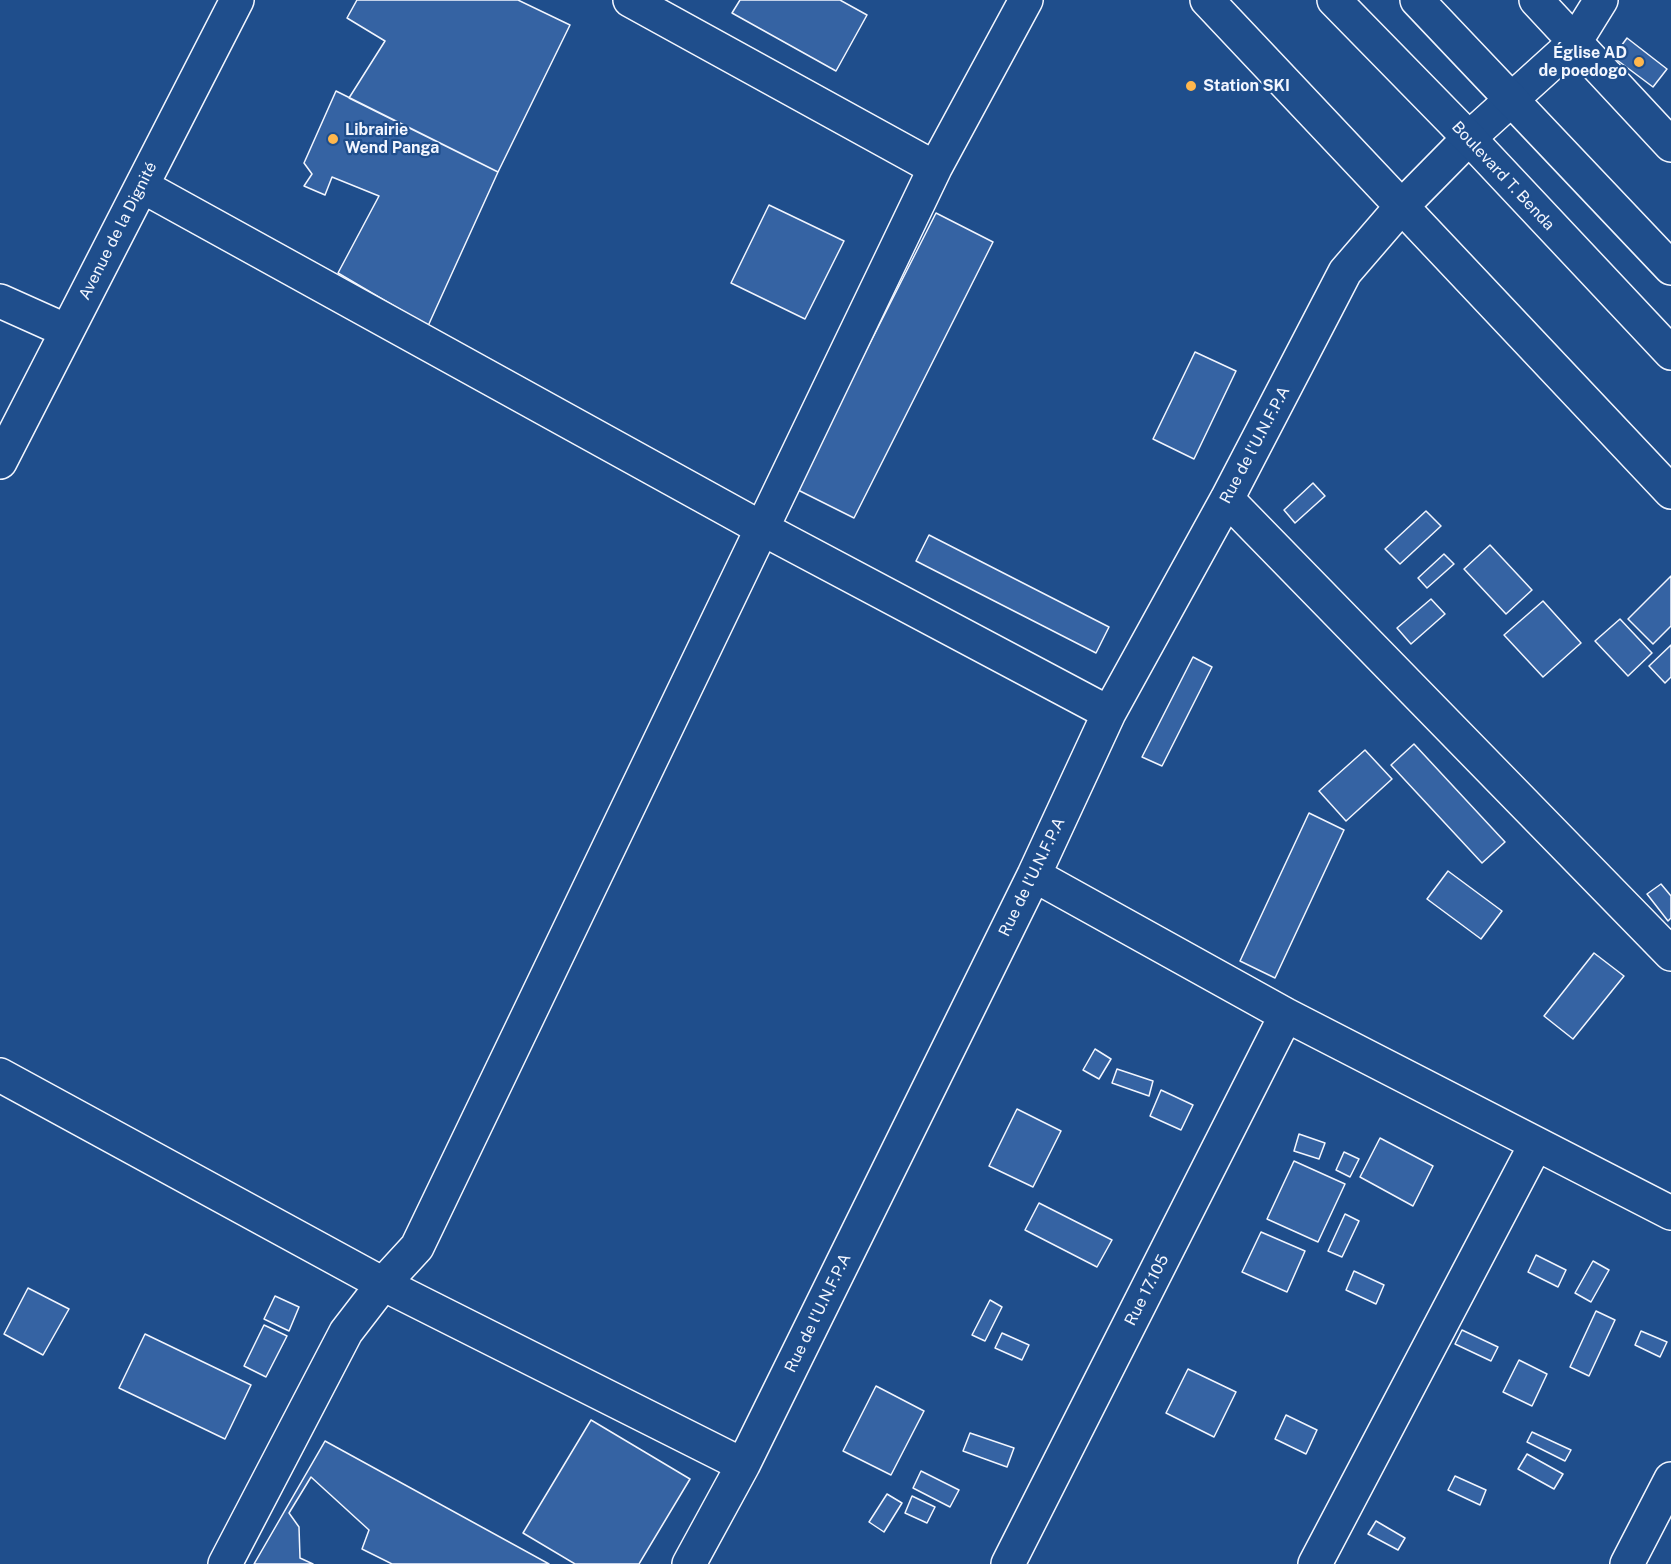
<!DOCTYPE html>
<html>
<head>
<meta charset="utf-8">
<style>
	body { margin:0 }
	canvas { display:block; background:#1f4e8c }
</style>
</head>
<body>
<canvas width="1671" height="1564"></canvas>
<script>
const g = document.querySelector('canvas').getContext('2d');
g.lineJoin = 'round';
function paint(path, color) {
  g.fillStyle = color;
  g.fill(path, 'evenodd');
}
function stroke(path, color, width, dash) {
  g.strokeStyle = color;
  g.lineWidth = width;
  g.lineCap = dash ? 'butt' : 'round';
  g.setLineDash(dash || []);
  g.stroke(path);
}
function label(font, color, halo, rows, align = 'center') {
  g.font = font + ' "Public Sans",sans-serif';
  g.lineWidth = 4.5;
  g.setLineDash([]);
  g.textBaseline = 'middle';
  g.strokeStyle = halo;
  g.fillStyle = color;
  for (const [text, x, y, turn = 0] of rows) {
    g.save();
    g.translate(x, y);
    g.rotate((+turn || 0) * Math.PI / 180);
    g.textAlign = isNaN(turn) ? turn : align;
    if (halo) g.strokeText(text, 0, 0);
    g.fillText(text, 0, 0);
    g.restore();
  }
}
const building = new Path2D(`
	M357 0H518L570 25 498 172 349 98 385 41 347 18Z
	M740 0H840L867 15 836 71 732 13Z
	M1627 38 1667 69 1653 87 1613 57Z
	M336 91 498 172 428 326 338 273 379 196 332 177 325 195 304 186 312 174 304 163Z
	M769 205 844 241 805 319 731 283Z
	M936 213 993 242 854 518 796 489Z
	M1195 352 1236 371 1194 459 1153 439Z
	M1313 483 1325 496 1295 523 1284 510Z
	M1426 511 1441 526 1400 564 1385 549Z
	M929 535 1109 627 1096 653 916 561Z
	M1490 545 1532 590 1506 614 1464 569Z
	M1444 554 1454 564 1427 588 1418 578Z
	M1671 576V626L1653 644 1628 619Z
	M1431 599 1445 614 1411 644 1397 628Z
	M1543 601 1581 643 1543 677 1504 635Z
	M1620 619 1652 653 1628 676 1595 641Z
	M1671 645V677L1665 683 1649 666Z
	M1193 657 1212 667 1162 766 1142 757Z
	M1414 744 1505 842 1482 863 1391 765Z
	M1365 750 1392 779 1346 821 1319 791Z
	M1309 813 1344 830 1275 978 1240 961Z
	M1448 871 1502 911 1481 939 1427 899Z
	M1661 884 1671 896V918L1668 921 1647 894Z
	M1594 953 1624 976 1573 1039 1544 1016Z
	M1095 1049 1111 1059 1099 1079 1083 1070Z
	M1117 1069 1153 1081 1149 1096 1112 1083Z
	M1161 1090 1193 1105 1181 1130 1150 1116Z
	M1017 1109 1061 1131 1033 1187 989 1166Z
	M1299 1134 1325 1143 1319 1159 1294 1151Z
	M1380 1138 1433 1166 1413 1206 1360 1177Z
	M1344 1152 1359 1159 1350 1177 1336 1170Z
	M1294 1161 1345 1184 1318 1242 1267 1219Z
	M1039 1203 1112 1240 1097 1267 1025 1230Z
	M1345 1214 1359 1221 1342 1257 1328 1251Z
	M1261 1232 1305 1251 1287 1292 1242 1272Z
	M1536 1255 1566 1270 1558 1287 1528 1272Z
	M1593 1261 1609 1270 1591 1302 1575 1293Z
	M1354 1271 1384 1285 1376 1304 1346 1290Z
	M28 1288 69 1309 43 1355 4 1334Z
	M275 1296 299 1307 289 1331 264 1319Z
	M990 1300 1002 1307 985 1341 972 1335Z
	M1596 1311 1615 1320 1589 1376 1570 1367Z
	M264 1325 287 1336 266 1377 244 1366Z
	M1462 1330 1498 1347 1491 1361 1455 1344Z
	M1641 1331 1667 1342 1660 1357 1635 1345Z
	M1002 1333 1029 1345 1022 1360 995 1348Z
	M145 1334 251 1385 225 1439 119 1388Z
	M1519 1360 1547 1374 1532 1406 1503 1392Z
	M1188 1369 1236 1392 1214 1437 1166 1413Z
	M876 1386 924 1411 891 1475 843 1451Z
	M1286 1415 1317 1430 1306 1454 1275 1439Z
	M591 1420 690 1479 639 1564H575L523 1533Z
	M1532 1432 1571 1450 1565 1461 1527 1442Z
	M970 1433 1014 1448 1007 1467 963 1451Z
	M325 1441 549 1564H392L362 1549 369 1530 311 1477 289 1513 299 1527 300 1558 313 1564H254Z
	M1527 1454 1563 1474 1554 1489 1518 1469Z
	M921 1471 959 1490 950 1507 913 1488Z
	M1455 1476 1486 1490 1480 1505 1448 1490Z
	M887 1494 902 1503 884 1532 869 1522Z
	M912 1496 935 1507 927 1523 905 1513Z
	M1376 1521 1405 1538 1398 1550 1368 1534Z`);
paint(building, '#3563a3');
stroke(building, '#f2f6ff', 1.5);
const minor = new Path2D(`
	M630 0 935 168
	M1207 0 1671 492
	M1536 0 1671 145
	M142 186 763 529 1109 713
	M0 301 67 331
	M0 462 237 0
	M1227 499 1671 954
	M1034 875 1286 1015 1671 1213
	M0 1075 383 1284 743 1465
	M225 1564 346 1332 383 1284 417 1247 935 168 1026 0
	M689 1564 743 1465 1034 875 1109 713 1227 499 1345 272 1402 206 1469 138 1575 42 1601 0
	M1008 1564 1286 1015
	M1315 1564 1536 1144
	M1627 1564 1671 1479`);
const highway = new Path2D(`
	M1334 0 1469 138 1671 353
	M1417 0 1671 268`);
stroke(minor, '#f2f6ff', 36);
stroke(highway, '#f2f6ff', 36);
stroke(minor, '#1f4e8c', 33);
stroke(highway, '#1f4e8c', 33);
for (const [x, y, r, color] of [
	[1639,62,6,"#ffb74d"],
	[1191,86,6,"#ffb74d"],
	[333,139,6,"#ffb74d"]
]) {
  const dot = new Path2D();
  dot.arc(x, y, r, 0, 2 * Math.PI);
  g.fillStyle = color;
  g.fill(dot);
  stroke(dot, '#1f4e8c', 2);
}
label('bold 16px', '#f2f6ff', '#1f4e8c', [
	["Église AD",1627,53,"right"],
	["de poedogo",1627,71,"right"],
	["Station SKI",1203,86],
	["Librairie",345,130],
	["Wend Panga",345,148]
], 'left');
label('16px', '#f2f6ff', '#1f4e8c', [
	["Boulevard T. Benda",1503,176,47],
	["Avenue de la Dignité",118,231,-63],
	["Rue de l'U.N.F.P.A",1255,445,-62],
	["Rue de l'U.N.F.P.A",1032,877,-64],
	["Rue 17.105",1147,1290,-63],
	["Rue de l'U.N.F.P.A",818,1313,-64]
]);
</script>
</body>
</html>
